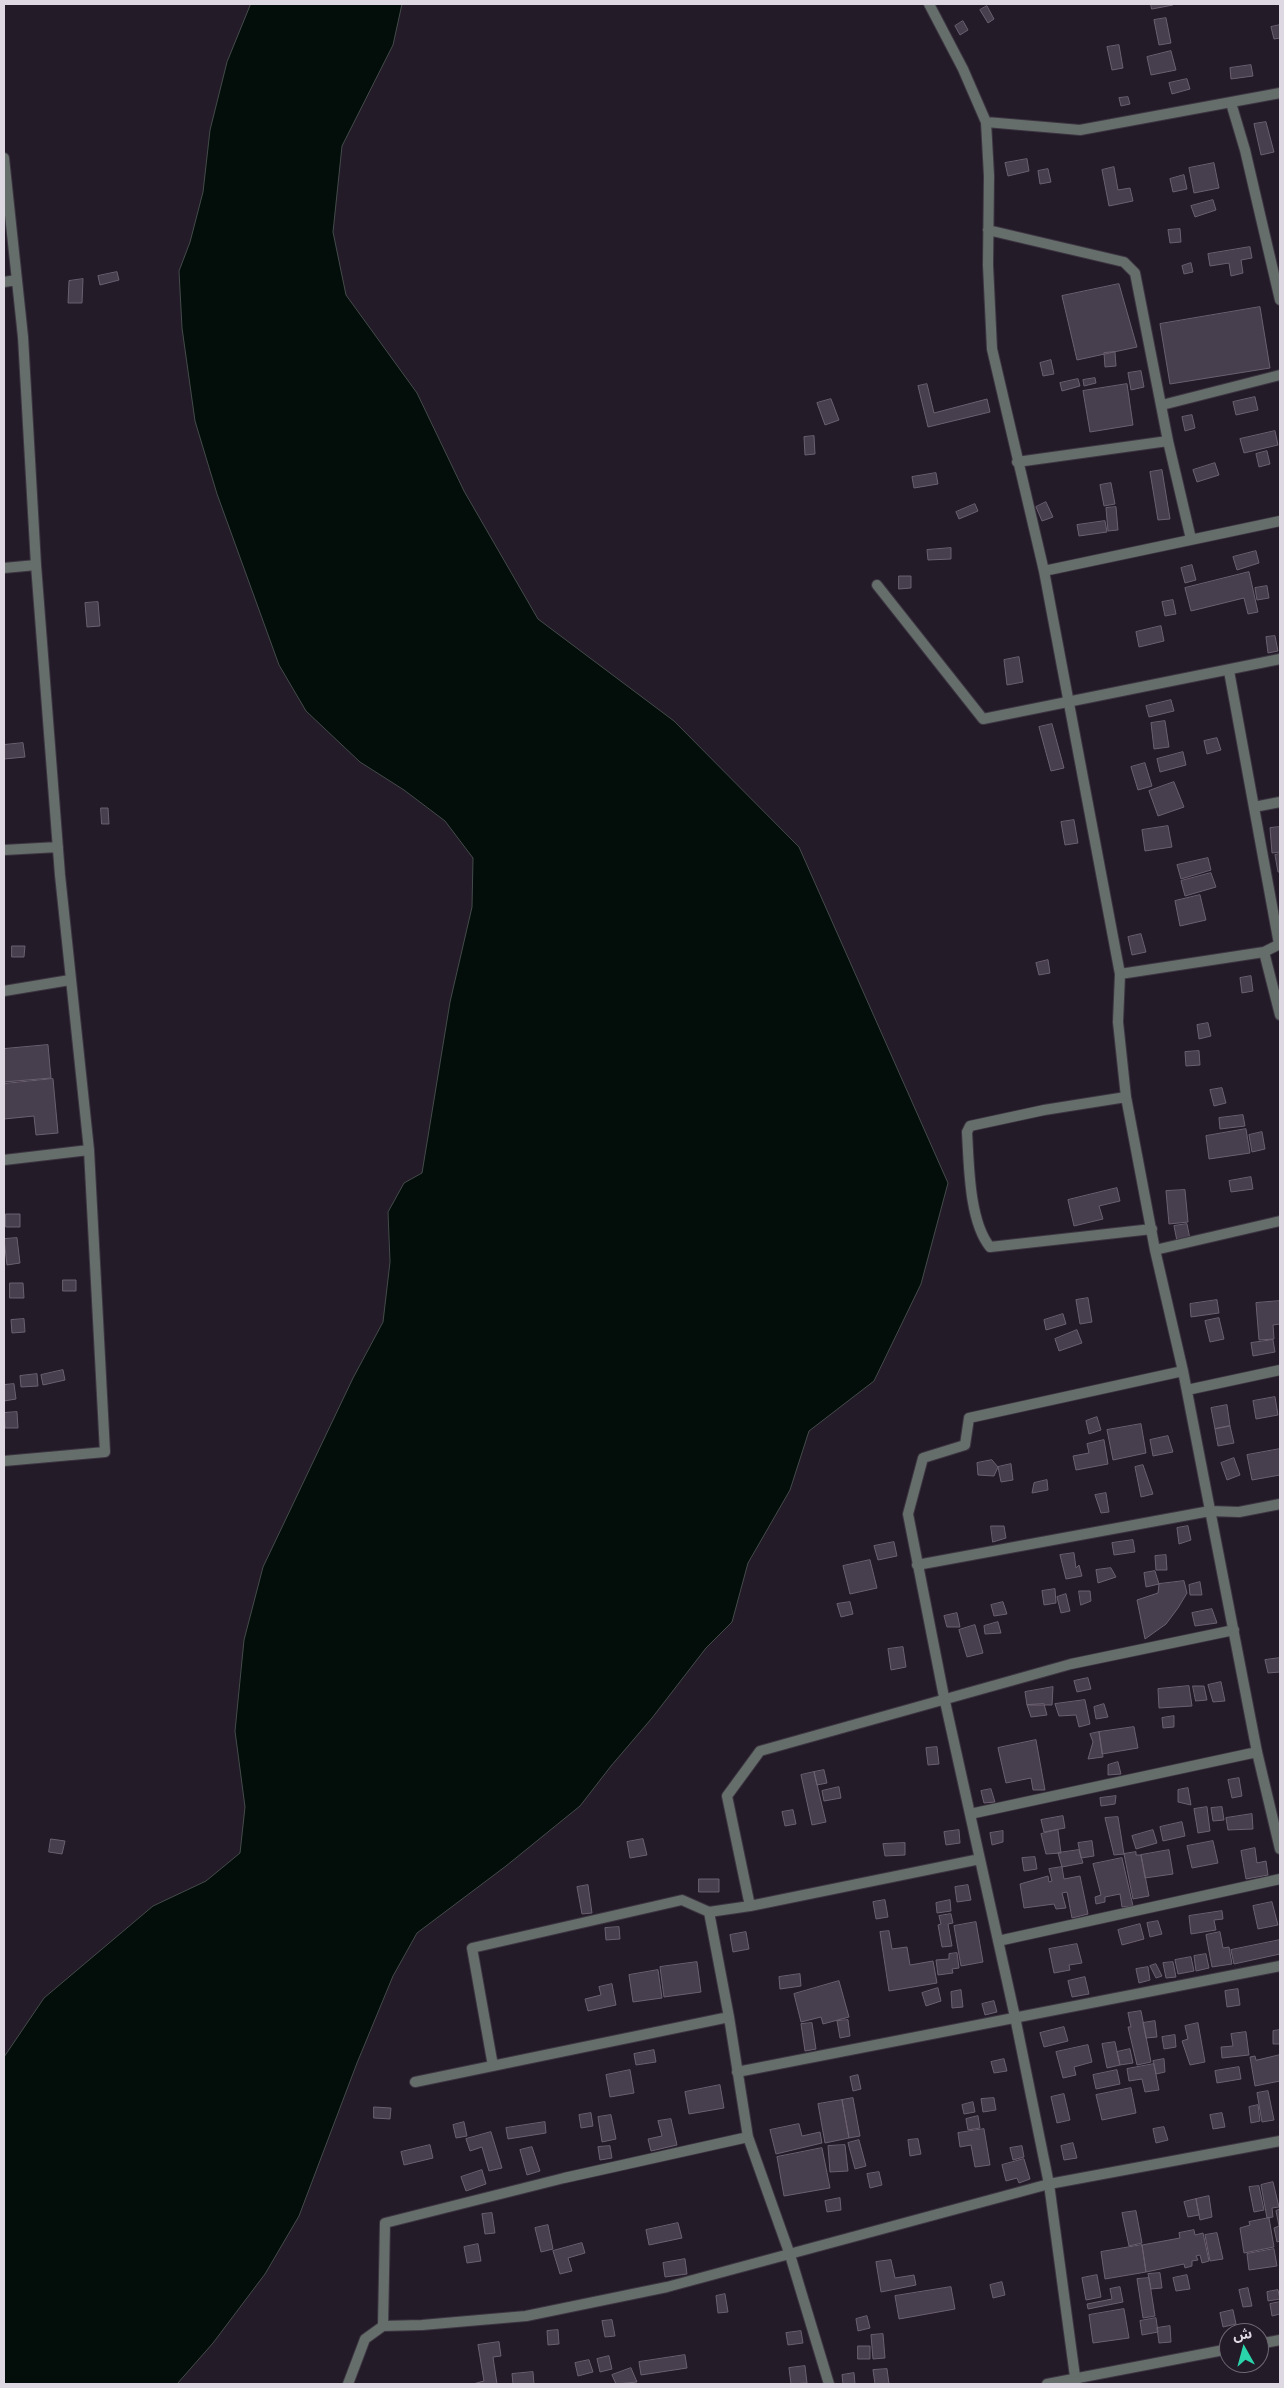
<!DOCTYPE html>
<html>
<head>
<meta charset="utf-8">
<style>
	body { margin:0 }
	#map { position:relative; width:1284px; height:2388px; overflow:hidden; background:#231b28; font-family:Montserrat,"Noto Sans Arabic",sans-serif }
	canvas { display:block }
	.frame { position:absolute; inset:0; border:5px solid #ddd8e1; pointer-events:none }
	.north { position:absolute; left:1219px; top:2323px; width:50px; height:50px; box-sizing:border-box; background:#231b28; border:1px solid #6d6772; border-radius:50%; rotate:353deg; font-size:14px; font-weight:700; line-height:20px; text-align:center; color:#ddd8e1 }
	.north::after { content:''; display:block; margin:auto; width:18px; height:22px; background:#2ad5ac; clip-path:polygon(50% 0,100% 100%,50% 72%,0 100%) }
</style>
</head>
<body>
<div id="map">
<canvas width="1284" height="2388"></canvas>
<div class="frame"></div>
<div class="north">ش</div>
</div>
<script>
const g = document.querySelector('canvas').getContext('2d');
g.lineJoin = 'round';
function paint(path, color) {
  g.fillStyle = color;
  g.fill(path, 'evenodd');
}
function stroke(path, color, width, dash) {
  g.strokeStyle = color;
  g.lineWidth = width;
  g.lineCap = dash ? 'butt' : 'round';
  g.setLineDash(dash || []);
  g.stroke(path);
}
const water = new Path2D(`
	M251 4H402L393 45 342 146 333 232 346 295 417 393 464 491 538 619 674 721 799 847 948 1183 921 1284 874 1381 809 1431 790 1490 748 1563 732 1622 706 1648 652 1718 611 1766 580 1806 506 1866 417 1933 393 1976 357 2063 299 2216 265 2274 213 2343 177 2384H4V2057L44 1998 153 1906 206 1881 240 1853 245 1807 235 1731 244 1640 263 1567 353 1378 383 1322 390 1262 388 1212 404 1183 422 1173 450 1002 472 907 473 858 445 821 404 790 360 762 306 711 279 665 217 494 195 421 182 328 179 271 190 242 203 192 210 130 227 62Z`);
paint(water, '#030e0a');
stroke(water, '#444b4a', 1);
const building = new Path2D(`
	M1151 4H1173V5L1152 9Z
	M987 6 994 19 988 23 980 10Z
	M1166 18 1171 43 1159 45 1154 20Z
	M963 21 968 30 960 35 955 26Z
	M1280 25V38L1274 39 1271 27Z
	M1119 45 1123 68 1112 70 1107 47Z
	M1171 51 1176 70 1151 75 1147 57Z
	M1251 65 1253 76 1231 79 1230 68Z
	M1187 79 1190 89 1172 94 1169 83Z
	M1128 97 1130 104 1121 106 1119 98Z
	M1266 122 1274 152 1261 155 1254 124Z
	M1027 159 1029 171 1008 176 1005 163Z
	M1214 163 1219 188 1194 193 1189 168Z
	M1114 167 1118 190 1130 188 1133 201 1109 206 1102 170Z
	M1048 169 1051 182 1040 184 1038 171Z
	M1184 175 1187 189 1173 192 1170 179Z
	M1213 200 1216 210 1195 217 1191 206Z
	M1180 229 1181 242 1170 243 1168 230Z
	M1250 247 1252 258 1241 260 1243 273 1231 276 1229 263 1210 266 1208 254Z
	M1191 263 1193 272 1184 274 1182 266Z
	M117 272 119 280 100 285 98 276Z
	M83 279 82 303H68L69 281Z
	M1119 284 1137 347 1077 360 1062 296Z
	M1260 307 1270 368 1170 384 1160 324Z
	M1115 352 1116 366 1105 367 1104 353Z
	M1051 360 1054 374 1043 376 1040 363Z
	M1141 371 1144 387 1131 390 1128 373Z
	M1095 378 1096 383 1084 386 1083 380Z
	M1078 379 1080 386 1062 391 1060 383Z
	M927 384 934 413 987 399 990 412 928 427 918 386Z
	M1127 384 1133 425 1090 432 1083 391Z
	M1255 397 1258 410 1236 415 1233 402Z
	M831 399 839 420 825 425 817 403Z
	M1192 415 1195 428 1185 431 1182 417Z
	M1275 431 1278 445 1244 453 1240 439Z
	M814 436 815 454 805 455 804 437Z
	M1267 451 1270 464 1259 467 1256 454Z
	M1215 463 1219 475 1197 482 1193 470Z
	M1162 470 1170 519 1158 520 1150 472Z
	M936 473 938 484 914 488 912 477Z
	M1111 483 1115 504 1104 506 1100 485Z
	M1046 502 1053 517 1042 521 1036 507Z
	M975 504 978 511 959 519 956 512Z
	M1116 507 1118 530 1108 531 1106 508Z
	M1105 521 1107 532 1079 536 1077 525Z
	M951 548V559L928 560 927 550Z
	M1256 551 1259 563 1237 570 1233 557Z
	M1192 565 1196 580 1185 583 1181 568Z
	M1249 572 1258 612 1248 614 1244 598 1191 611 1185 588Z
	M899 576H911V588L899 589Z
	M1267 586 1269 598 1257 600 1255 588Z
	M1173 600 1176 614 1165 616 1162 602Z
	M98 602 100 626 87 627 85 603Z
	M1161 626 1164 641 1139 647 1136 632Z
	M1275 636 1278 651 1268 653 1266 637Z
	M1019 657 1023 682 1007 685 1004 660Z
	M1171 700 1174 711 1149 717 1146 706Z
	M1165 721 1169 747 1154 749 1151 723Z
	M1052 724 1064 768 1051 771 1039 727Z
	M1217 738 1221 750 1207 754 1204 741Z
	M23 743 25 757 4 759V745Z
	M1183 752 1186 765 1160 772 1157 759Z
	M1145 763 1152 786 1138 790 1131 767Z
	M1174 782 1184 807 1158 816 1149 791Z
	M101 808H108L109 824H102Z
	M1074 820 1078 843 1065 845 1061 822Z
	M1168 826 1172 847 1145 851 1142 830Z
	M1280 827V852L1272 853 1270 828Z
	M1280 854V872H1278L1275 855Z
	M1208 858 1211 870 1181 879 1177 865Z
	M1211 873 1216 887 1185 896 1181 881Z
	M1200 895 1206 920 1180 926 1175 901Z
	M1141 934 1146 952 1132 955 1128 937Z
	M12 946H25L24 957H12Z
	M1048 960 1050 973 1039 975 1036 963Z
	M1251 976 1253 991 1242 993 1240 978Z
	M1208 1023 1211 1036 1199 1039 1197 1025Z
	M48 1045 51 1078 4 1082V1049Z
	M1199 1051 1200 1065 1186 1066 1185 1052Z
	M53 1079 58 1133 36 1135 34 1116 4 1119V1084Z
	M1222 1088 1226 1103 1214 1106 1210 1090Z
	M1243 1115 1245 1126 1220 1129 1219 1118Z
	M1246 1129 1250 1153 1209 1159 1206 1136Z
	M1262 1132 1265 1149 1252 1152 1249 1135Z
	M1251 1177 1253 1189 1231 1192 1229 1181Z
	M1117 1188 1120 1201 1099 1206 1103 1219 1074 1226 1068 1200Z
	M1185 1190 1188 1222 1169 1224 1166 1191Z
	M6 1214H20V1227H6Z
	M1187 1224 1190 1239 1177 1241 1174 1226Z
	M17 1238 20 1263 7 1265 4 1239Z
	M63 1280H76V1291H63Z
	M10 1283H23L24 1298H10Z
	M1088 1298 1092 1322 1080 1324 1076 1300Z
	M1217 1300 1219 1313 1191 1317 1190 1304Z
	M1280 1301V1324L1273 1325 1274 1339 1259 1340 1256 1303Z
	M1063 1314 1066 1324 1046 1330 1044 1320Z
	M1219 1318 1224 1339 1210 1342 1205 1321Z
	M24 1319 25 1332 12 1333 11 1320Z
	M1077 1330 1082 1343 1059 1351 1055 1339Z
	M1273 1340 1275 1352 1253 1356 1251 1343Z
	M63 1370 65 1380 43 1385 41 1375Z
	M37 1374 38 1386 21 1387 20 1376Z
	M14 1384 16 1399 4 1401V1385Z
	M1275 1397 1278 1415 1256 1419 1253 1401Z
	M1227 1405 1230 1426 1215 1429 1211 1408Z
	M17 1412 18 1428H5L4 1413Z
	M1097 1417 1101 1430 1089 1434 1086 1421Z
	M1141 1424 1146 1453 1113 1460 1107 1430Z
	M1230 1426 1234 1443 1218 1446 1215 1429Z
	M1168 1436 1173 1452 1153 1456 1150 1440Z
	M1104 1440 1108 1464 1076 1470 1073 1456 1089 1453 1087 1444Z
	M1280 1449V1475L1252 1480 1247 1455Z
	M1234 1458 1240 1475 1227 1480 1221 1463Z
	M992 1460 998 1467 994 1476 978 1475 977 1463Z
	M1011 1464 1013 1480 1001 1482 998 1467Z
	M1143 1465 1153 1494 1141 1497 1135 1467Z
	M1047 1480 1048 1490 1032 1493 1034 1483Z
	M1106 1493 1109 1512 1101 1513 1095 1495Z
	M991 1526H1004L1006 1538 993 1542Z
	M1188 1526 1191 1540 1179 1544 1177 1528Z
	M1133 1540 1135 1552 1114 1555 1112 1543Z
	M894 1542 897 1556 878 1560 874 1546Z
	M1074 1553 1076 1568 1079 1565 1082 1576 1066 1579 1060 1555Z
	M1166 1555 1167 1570H1156L1155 1556Z
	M870 1560 877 1588 850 1594 843 1566Z
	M1111 1568 1116 1577 1098 1583 1096 1570Z
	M1155 1571 1159 1584 1146 1587 1144 1573Z
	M1184 1581 1187 1593 1178 1608 1166 1624 1145 1639 1137 1600 1158 1593 1159 1584Z
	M1200 1582 1202 1595H1190L1189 1585Z
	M1055 1589 1056 1603 1044 1605 1042 1591Z
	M1079 1591H1090L1091 1601 1081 1605Z
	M1066 1594 1070 1611 1061 1613 1057 1597Z
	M850 1602 853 1614 841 1617 837 1604Z
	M1003 1602 1007 1614 994 1616 991 1605Z
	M1212 1609 1217 1623 1195 1626 1192 1613Z
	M957 1613 960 1627H947L944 1616Z
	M998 1622 1001 1633 985 1634 984 1626Z
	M975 1625 983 1653 967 1657 959 1630Z
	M903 1647 906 1667 891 1670 888 1649Z
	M1280 1658V1672L1268 1673 1265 1660Z
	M1088 1678 1091 1689 1077 1692 1074 1681Z
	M1221 1682 1225 1701 1213 1702 1208 1685Z
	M1189 1686 1192 1706 1159 1708 1158 1689Z
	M1193 1686H1204L1207 1700 1196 1701Z
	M1053 1687 1052 1705H1027L1025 1692Z
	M1085 1700 1090 1724 1079 1727 1076 1715 1059 1716 1055 1704Z
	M1044 1704 1047 1715 1031 1717 1027 1705Z
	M1104 1704 1108 1717 1096 1719 1094 1707Z
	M1174 1716V1727L1163 1728 1162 1718Z
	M1134 1727 1138 1748 1102 1754 1099 1732Z
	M1099 1732 1103 1757 1088 1759 1093 1742 1090 1734Z
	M1036 1740 1045 1790H1033L1031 1778 1006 1783 998 1748Z
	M937 1747 939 1764 928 1765 926 1748Z
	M1118 1762 1121 1774 1108 1775V1765Z
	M824 1770 827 1783 817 1785 814 1772Z
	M814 1772 826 1822 812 1825 801 1775Z
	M1239 1778 1242 1796 1232 1798 1228 1780Z
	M839 1787 841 1798 824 1801 822 1791Z
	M1188 1788 1191 1805 1178 1802V1790Z
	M991 1789 995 1802 984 1803 981 1791Z
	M1116 1796 1115 1804 1101 1806 1100 1798Z
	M1207 1807 1210 1831 1198 1833 1194 1809Z
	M1222 1807 1224 1820 1213 1821 1211 1808Z
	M793 1810 796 1824 785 1826 782 1812Z
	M1252 1814 1253 1829 1228 1830 1226 1818Z
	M1063 1816 1065 1828 1044 1832 1041 1820Z
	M1118 1817 1124 1854 1114 1855 1105 1818Z
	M1182 1822 1185 1836 1163 1841 1160 1827Z
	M959 1830 960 1843 946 1845 944 1832Z
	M1058 1830 1061 1853 1046 1854 1041 1834Z
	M1153 1830 1157 1843 1136 1849 1132 1836Z
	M1003 1831V1842L992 1845 990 1833Z
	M51 1839 65 1841 62 1854 49 1852Z
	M643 1839 647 1855 630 1858 627 1842Z
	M1092 1841 1094 1856 1081 1858 1078 1843Z
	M1213 1841 1218 1863 1192 1868 1187 1846Z
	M905 1843V1855L885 1856 883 1844Z
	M1255 1848 1257 1863 1266 1861 1268 1875 1246 1879 1241 1851Z
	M1079 1850 1083 1863 1062 1867 1058 1853Z
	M1169 1850 1173 1874 1145 1878 1141 1855Z
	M1136 1852V1855H1141L1149 1896 1133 1899 1124 1854Z
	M1035 1857 1037 1869 1024 1871 1022 1858Z
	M1122 1858 1133 1906 1122 1907 1120 1894 1105 1897V1902L1096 1904 1095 1897 1101 1895 1093 1864Z
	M1062 1867 1064 1879 1080 1876 1088 1914 1072 1918 1067 1892 1062 1893 1066 1908 1056 1909 1054 1904 1024 1908 1020 1884 1048 1876 1049 1882 1052 1881 1049 1869Z
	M699 1879H719V1892H699Z
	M588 1885 592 1913 582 1914 577 1887Z
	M968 1885 971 1900 957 1902 955 1887Z
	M885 1900 888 1917 876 1919 873 1902Z
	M950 1900 951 1911 937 1913 936 1903Z
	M1272 1902 1278 1925 1258 1929 1253 1906Z
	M1222 1911 1223 1919 1214 1920 1216 1930 1191 1934 1189 1916Z
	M951 1914 953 1923 948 1924 952 1946 942 1947 938 1925 941 1924 939 1916Z
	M1158 1921 1162 1934 1150 1937 1147 1923Z
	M976 1922 983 1962 961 1966 954 1926Z
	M1140 1924 1144 1939 1122 1945 1118 1930Z
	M619 1927 620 1939 606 1940 605 1928Z
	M889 1931 892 1949 907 1947 910 1965 933 1961 937 1983 889 1991 880 1932Z
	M746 1932 749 1949 733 1952 730 1935Z
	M1220 1932 1223 1948 1229 1947 1232 1964 1212 1967 1206 1935Z
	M1280 1940V1954L1234 1964 1231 1950Z
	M1077 1944 1082 1963 1069 1965 1070 1970 1054 1973 1049 1949Z
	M957 1953 959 1968 952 1969 953 1973 938 1975 936 1960 949 1959V1954Z
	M1206 1954 1209 1968 1196 1971 1194 1956Z
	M1191 1957 1194 1971 1178 1974 1175 1960Z
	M697 1962 701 1992 664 1997 660 1967Z
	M1173 1962 1176 1977 1166 1978 1163 1963Z
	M1156 1964 1162 1976 1156 1978 1150 1966Z
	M1148 1967 1150 1980 1139 1983 1136 1969Z
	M658 1970 662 1998 633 2002 629 1975Z
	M800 1974 801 1986 780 1989 779 1977Z
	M1085 1977 1089 1994 1072 1997 1068 1981Z
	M839 1981 849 2017 823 2024 821 2017 801 2022 794 1994Z
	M612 1984 616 2005 588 2011 585 1999 601 1995 599 1987Z
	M938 1988 941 2001 926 2006 922 1993Z
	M1238 1989 1240 2005 1227 2007 1225 1991Z
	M961 1990 963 2007 952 2008 951 1992Z
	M994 2001 997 2012 985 2015 982 2004Z
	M1141 2011 1151 2062 1137 2065 1128 2027H1131L1128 2013Z
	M848 2020 850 2036 840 2038 837 2021Z
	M1155 2021 1157 2037 1146 2038 1143 2023Z
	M812 2023 816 2049 805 2051 801 2024Z
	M1198 2023 1205 2062 1190 2065 1182 2041 1188 2039 1185 2026Z
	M1064 2027 1068 2041 1044 2047 1040 2033Z
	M1280 2030V2044H1273V2031Z
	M1246 2032 1249 2055 1222 2058 1221 2047 1233 2046 1231 2034Z
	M1175 2035 1176 2047 1164 2049 1162 2037Z
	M1115 2042 1120 2065 1107 2068 1102 2044Z
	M1088 2045 1092 2062 1074 2067 1076 2075 1063 2078 1056 2052Z
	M1130 2049 1133 2063 1120 2065 1117 2052Z
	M654 2050 656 2062 636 2065 634 2054Z
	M1280 2055V2081L1255 2086 1250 2057 1255 2056 1256 2060Z
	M1004 2059 1007 2071 994 2073 991 2062Z
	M1164 2059 1165 2072 1156 2074 1153 2061Z
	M1154 2064 1159 2090 1145 2092 1142 2079 1129 2081 1127 2069Z
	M1239 2067 1241 2079 1217 2083 1215 2071Z
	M630 2070 634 2093 610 2097 606 2075Z
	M1117 2070 1120 2084 1096 2089 1093 2075Z
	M858 2075 861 2089 853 2091 850 2077Z
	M720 2085 724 2108 689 2114 685 2092Z
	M1131 2088 1136 2113 1102 2120 1096 2095Z
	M1268 2091 1274 2120 1262 2122 1257 2093Z
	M1064 2094 1070 2120 1057 2123 1051 2097Z
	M853 2098 860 2136 849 2138 842 2100Z
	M994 2098 996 2110 983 2112 981 2099Z
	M842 2100 849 2138 825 2143 818 2104Z
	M973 2102 975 2112 964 2114 962 2105Z
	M1258 2105 1260 2121 1251 2123 1249 2107Z
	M374 2107 391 2108 390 2119 374 2118Z
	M591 2113 593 2126 581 2128 579 2115Z
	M1222 2113 1225 2127 1213 2129 1210 2115Z
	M611 2115 616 2139 602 2142 598 2117Z
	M978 2116 980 2128 968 2130 966 2119Z
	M671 2119 677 2145 651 2151 648 2139 662 2136 658 2121Z
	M464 2122 467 2136 456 2138 453 2125Z
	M545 2122 546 2133 508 2139 506 2128Z
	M799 2124 802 2136 820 2132 822 2143 776 2154 770 2130Z
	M1164 2127 1168 2140 1156 2143 1153 2129Z
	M984 2129 990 2165 975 2167 971 2145 960 2147 958 2133Z
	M491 2132 502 2168 489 2171 482 2147 470 2151 466 2139Z
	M918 2139 921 2154 910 2156 908 2140Z
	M859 2140 866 2166 855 2169 848 2143Z
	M1073 2143 1077 2158 1064 2160 1061 2146Z
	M430 2145 433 2158 404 2165 401 2152Z
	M845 2145 848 2171 830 2172 828 2146Z
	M610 2146 612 2158 600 2160 598 2147Z
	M1022 2146 1024 2157 1013 2160 1010 2148Z
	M532 2147 540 2171 527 2175 520 2150Z
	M822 2148 830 2188 784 2196 777 2157Z
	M1024 2159 1030 2179 1019 2183 1017 2178 1006 2181 1002 2165Z
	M482 2170 486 2184 466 2191 461 2177Z
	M879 2172 882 2185 870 2188 867 2174Z
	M1273 2182 1279 2207 1272 2208 1273 2217 1267 2218 1261 2185Z
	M1259 2186 1264 2210 1254 2212 1249 2187Z
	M1209 2196 1212 2217 1200 2220 1196 2199Z
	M840 2198 841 2210 827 2212 825 2201Z
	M1196 2199 1199 2215 1188 2217 1184 2202Z
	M1280 2209V2241L1277 2242 1274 2228 1279 2226 1276 2211Z
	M1136 2211 1142 2243 1129 2246 1122 2213Z
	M492 2213 495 2233 485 2234 482 2214Z
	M1269 2218 1274 2247 1244 2253 1240 2228 1250 2225 1249 2222Z
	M678 2223 682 2238 649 2245 646 2230Z
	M548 2225 553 2249 541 2252 535 2228Z
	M1194 2230 1195 2235 1203 2233 1209 2261 1202 2263 1200 2255 1196 2256 1198 2260 1192 2261V2266L1185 2268 1184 2264 1146 2272 1142 2245 1180 2238 1179 2233Z
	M1217 2233 1223 2259 1210 2261 1205 2235Z
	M582 2243 585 2253 568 2258 572 2271 560 2274 553 2251Z
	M478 2244 481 2261 467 2263 464 2247Z
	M1142 2245 1146 2272 1105 2279 1101 2252Z
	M1274 2249 1277 2266 1249 2270 1247 2254Z
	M685 2259 687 2274 665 2277 663 2263Z
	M891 2260 895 2278 914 2275 916 2285 881 2292 876 2262Z
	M1160 2273 1162 2288 1151 2289 1148 2274Z
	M1097 2275 1101 2297 1086 2300 1082 2278Z
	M1187 2275 1190 2289 1176 2291 1173 2278Z
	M1149 2278 1155 2316 1143 2318 1137 2279Z
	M1002 2282 1005 2295 993 2298 990 2285Z
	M951 2287 955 2309 899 2319 895 2296Z
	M1120 2287 1123 2302 1088 2309 1087 2304 1112 2299 1110 2289Z
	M1248 2288 1252 2306 1243 2307 1239 2290Z
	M1278 2290 1280 2299 1268 2301 1267 2292Z
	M725 2294 728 2312 718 2313 716 2296Z
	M1280 2302V2314L1272 2316 1270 2304Z
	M1124 2309 1129 2338 1093 2343 1089 2315Z
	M1233 2310 1236 2324 1223 2327 1220 2313Z
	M867 2316 870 2328 858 2331 856 2319Z
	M1156 2318 1158 2332 1142 2335 1140 2321Z
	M612 2320 615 2336 605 2337 602 2321Z
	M1170 2326 1171 2342 1159 2343 1157 2328Z
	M558 2330 559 2344 548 2345 547 2331Z
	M801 2331 803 2343 788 2345 786 2333Z
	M883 2334 885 2358 873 2359 871 2335Z
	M499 2342 501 2356 493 2357 497 2384H473L484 2381 478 2345Z
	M858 2346H870V2359H858Z
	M685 2355 687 2368 641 2375 639 2362Z
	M609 2356 612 2369 600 2372 597 2359Z
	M589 2360 593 2372 578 2376 575 2363Z
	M805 2366 807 2383 791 2384 789 2368Z
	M631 2368 637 2382 616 2384 612 2375Z
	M887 2369 889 2384H875L873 2370Z
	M533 2372 534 2384H513L512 2374Z
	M854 2373 855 2384H843L842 2375Z`);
paint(building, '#483f4e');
stroke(building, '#6a6070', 1);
const minor = new Path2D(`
	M929 4 963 69 986 122 989 176 988 265 992 349 1044 571 1120 974 1118 1022 1126 1097 1155 1250 1183 1371 1257 1752 1280 1849
	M1231 103 1245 150 1280 300
	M986 122 1080 130 1280 93
	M4 158 23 337 36 565 60 875 89 1150 105 1452 4 1461
	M988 230 1124 262 1135 273 1168 441 1191 539
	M4 282 17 280
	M1162 405 1280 375
	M1017 462 1168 441
	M4 568 36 565
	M1044 571 1280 521
	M877 585 983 719 1280 659
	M1229 671 1279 944
	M1254 807 1280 802
	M4 850 58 847
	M1264 952 1280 1015
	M1120 974 1264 952 1280 944
	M4 991 70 980
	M1126 1097 1044 1110 970 1126 967 1132C969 1165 969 1221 990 1247L1152 1229
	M4 1160 89 1150
	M1155 1250 1280 1221
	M1187 1390 1280 1370
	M917 1565 1210 1511 1239 1512 1280 1504
	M970 1814 1257 1752
	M750 1906 727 1796 760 1751 1071 1664 1234 1630
	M709 1912 729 2017 748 2137 790 2255 829 2384
	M998 1941 1280 1879
	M493 2066 472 1948 682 1900 709 1912 750 1906 980 1859
	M737 2072 1280 1966
	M415 2082 729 2017
	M383 2326 385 2223 564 2178 748 2137
	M1259 2344 1280 2340
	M348 2384 365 2339 383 2326 422 2325 526 2316 667 2287 1049 2184 1280 2141
	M1047 2384 1229 2349
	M1076 2384 1049 2184 1015 2017 944 1697 908 1514 923 1458 965 1445 969 1418 1183 1371`);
stroke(minor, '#3d3542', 12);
stroke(minor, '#656e6a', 10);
</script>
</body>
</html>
